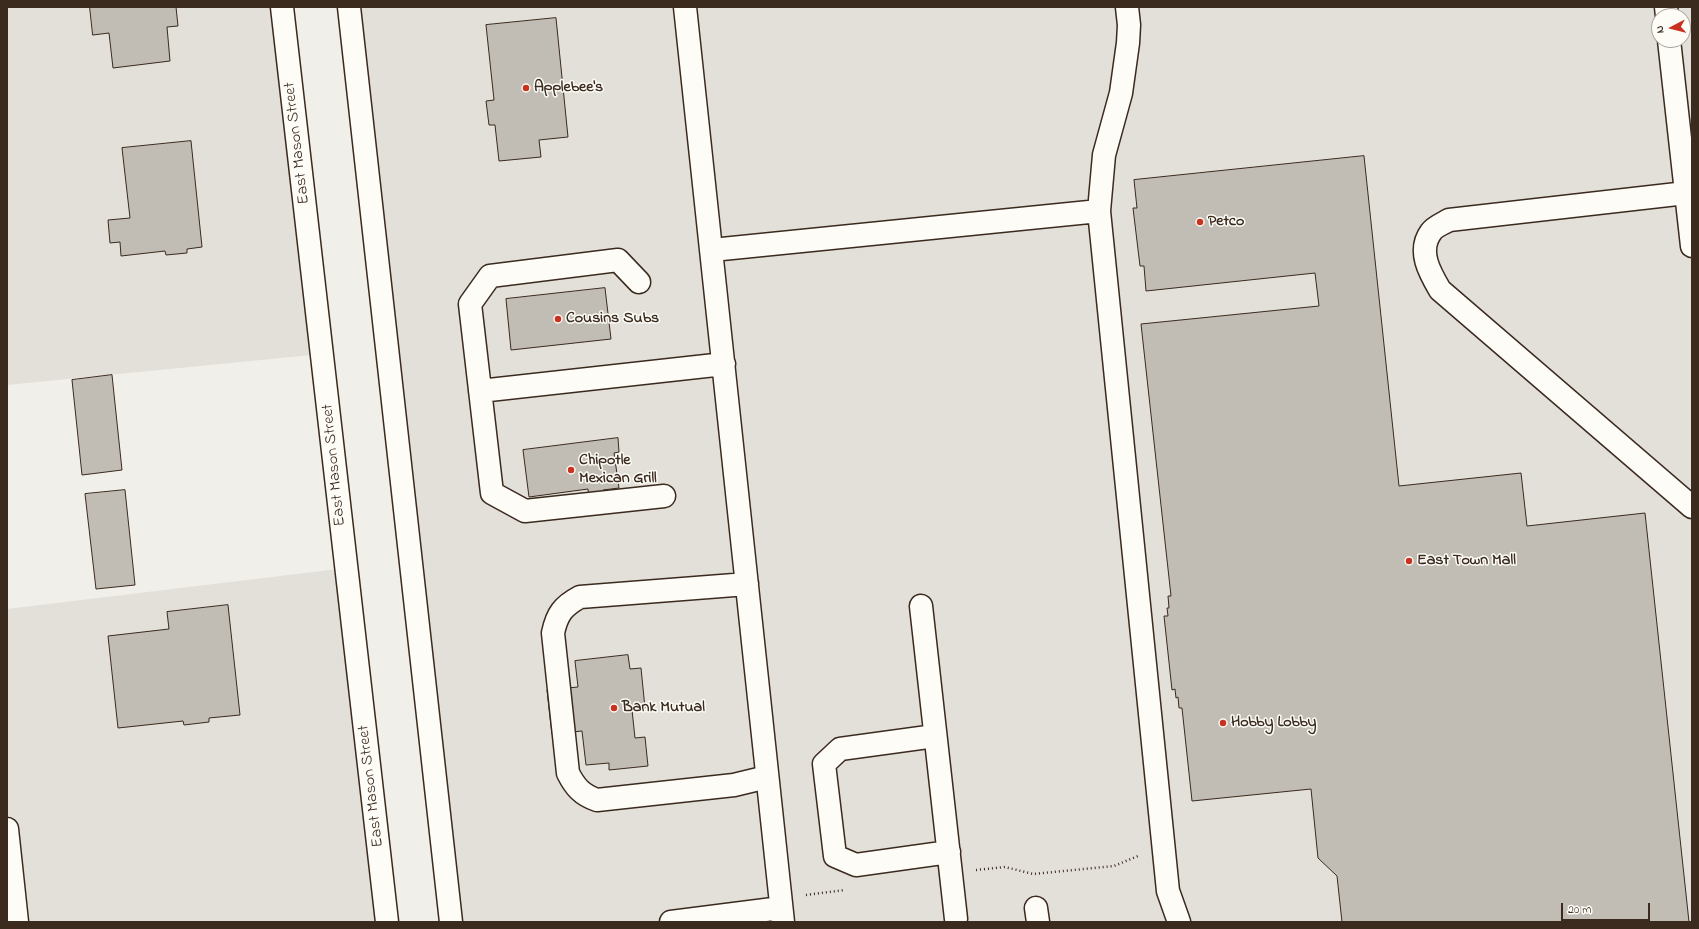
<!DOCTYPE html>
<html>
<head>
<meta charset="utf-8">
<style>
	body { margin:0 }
	#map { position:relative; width:1699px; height:929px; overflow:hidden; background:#f1efea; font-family:"Indie Flower",sans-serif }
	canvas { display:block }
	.frame { position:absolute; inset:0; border:8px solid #3b2a1e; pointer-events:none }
	.north { position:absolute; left:1651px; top:8px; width:40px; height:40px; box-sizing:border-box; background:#fdfcf7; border:1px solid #afa8a0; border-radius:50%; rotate:263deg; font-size:11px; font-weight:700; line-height:16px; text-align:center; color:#3b2a1e }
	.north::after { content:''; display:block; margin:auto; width:14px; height:18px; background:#c8321e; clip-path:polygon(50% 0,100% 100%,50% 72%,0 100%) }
	.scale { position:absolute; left:1561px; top:903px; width:89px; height:18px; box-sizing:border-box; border:2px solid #3b2a1e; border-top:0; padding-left:5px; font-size:12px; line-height:14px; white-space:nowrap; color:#3b2a1e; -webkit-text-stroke:3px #fdfcf7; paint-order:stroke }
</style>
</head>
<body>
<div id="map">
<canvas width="1699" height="929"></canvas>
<div class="frame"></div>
<div class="north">N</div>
<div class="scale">20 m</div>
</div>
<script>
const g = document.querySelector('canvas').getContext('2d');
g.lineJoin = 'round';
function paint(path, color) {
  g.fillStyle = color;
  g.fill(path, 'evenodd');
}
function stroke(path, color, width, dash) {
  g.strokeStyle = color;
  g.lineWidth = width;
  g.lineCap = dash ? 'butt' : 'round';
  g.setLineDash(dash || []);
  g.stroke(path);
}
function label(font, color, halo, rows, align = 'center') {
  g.font = font + ' "Indie Flower",sans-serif';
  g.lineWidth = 3;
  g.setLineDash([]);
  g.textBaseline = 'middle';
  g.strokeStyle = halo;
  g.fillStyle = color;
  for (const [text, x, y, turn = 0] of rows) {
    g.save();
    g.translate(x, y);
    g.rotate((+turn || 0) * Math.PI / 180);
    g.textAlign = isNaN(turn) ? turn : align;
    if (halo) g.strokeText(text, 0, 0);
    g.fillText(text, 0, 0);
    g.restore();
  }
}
paint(new Path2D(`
	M7 7H282L322 354 7 385Z
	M349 7H1692V922H451ZM1659 16H1683V40H1659Z
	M346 568 387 922H7V609Z`), '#e3e0da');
const building = new Path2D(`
	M90 7H176L178 26 167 27 170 61 113 68 109 33 93 35Z
	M556 18 568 137 539 140 541 157 499 161 495 125H489L486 101 494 100 486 25Z
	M191 141 202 247 187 249V253L166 255 165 251 121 256 120 242 110 243 108 220 130 218 122 148Z
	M1364 156 1399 486 1521 473 1527 526 1645 513 1689 922H1342L1337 876 1318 858 1311 789 1192 801 1182 708H1179L1178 697 1176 698 1175 689 1172 690 1164 616H1168L1167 608H1169L1168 596H1171L1141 324 1319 306 1315 273 1146 291 1144 266H1140L1133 208H1137L1134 180Z
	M605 288 611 339 511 350 506 299Z
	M112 375 122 470 82 475 72 380Z
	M618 438 619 452 614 453 619 488 603 490 604 496 589 498 588 489 529 497 523 450Z
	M125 490 135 585 96 589 85 494Z
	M228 605 240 715 209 718V722L184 725 183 721 118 728 108 636 169 629 167 612Z
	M628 655 630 669 641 668 645 708 632 710 635 738 645 737 648 766 609 770V763L586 765 582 731 552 734 547 690 578 687 575 661Z`);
paint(building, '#c1bcb4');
stroke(building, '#3b2a1e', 1);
const minor = new Path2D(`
	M685 7 783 922
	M1666 7 1667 16
	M1669 40 1692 246
	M1686 193 1449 220C1444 223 1434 227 1431 232 1417 251 1430 273 1440 290L1692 507
	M1099 211 1168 891 1179 922
	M712 250 1099 211 1104 155 1121 93 1128 43 1129 25 1127 7
	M639 282 618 260 490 276 470 304 492 493 525 511 664 496
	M480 391 724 364
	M747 584 580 597C563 606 557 614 553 633L568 773C575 787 582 795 597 800L734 785 767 777
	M921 606 956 919
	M935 736 840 749 824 764 835 856 856 865 949 852
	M7 829 17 922
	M1036 908 1038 922
	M671 922 781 908`);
const major = new Path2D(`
	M282 7 387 922
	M349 7 451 922`);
stroke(minor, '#3b2a1e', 25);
stroke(major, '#3b2a1e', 25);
stroke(new Path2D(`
	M976 870 1005 867 1033 874 1114 866 1138 856
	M806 895 845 890`), '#3b2a1e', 2.5, [1, 3]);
stroke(minor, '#fdfcf7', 22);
stroke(major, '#fdfcf7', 22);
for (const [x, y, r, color] of [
	[526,88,4,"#c8321e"],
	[1200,222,4,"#c8321e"],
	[558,319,4,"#c8321e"],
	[571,470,4,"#c8321e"],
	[1409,561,4,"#c8321e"],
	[614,708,4,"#c8321e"],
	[1223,723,4,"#c8321e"]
]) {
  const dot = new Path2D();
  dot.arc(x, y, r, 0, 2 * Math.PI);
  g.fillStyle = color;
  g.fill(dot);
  stroke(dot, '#fdfcf7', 1.5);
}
label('bold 16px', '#3b2a1e', '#fdfcf7', [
	["Applebee's",534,88],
	["Petco",1208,222],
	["Cousins Subs",566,319],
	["Chipotle",579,461],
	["Mexican Grill",579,479],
	["East Town Mall",1417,561],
	["Bank Mutual",622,708],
	["Hobby Lobby",1231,723]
], 'left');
label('16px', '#3b2a1e', '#fdfcf7', [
	["East Mason Street",298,143,-97],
	["East Mason Street",335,465,-96],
	["East Mason Street",372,786,-97]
]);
</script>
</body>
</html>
